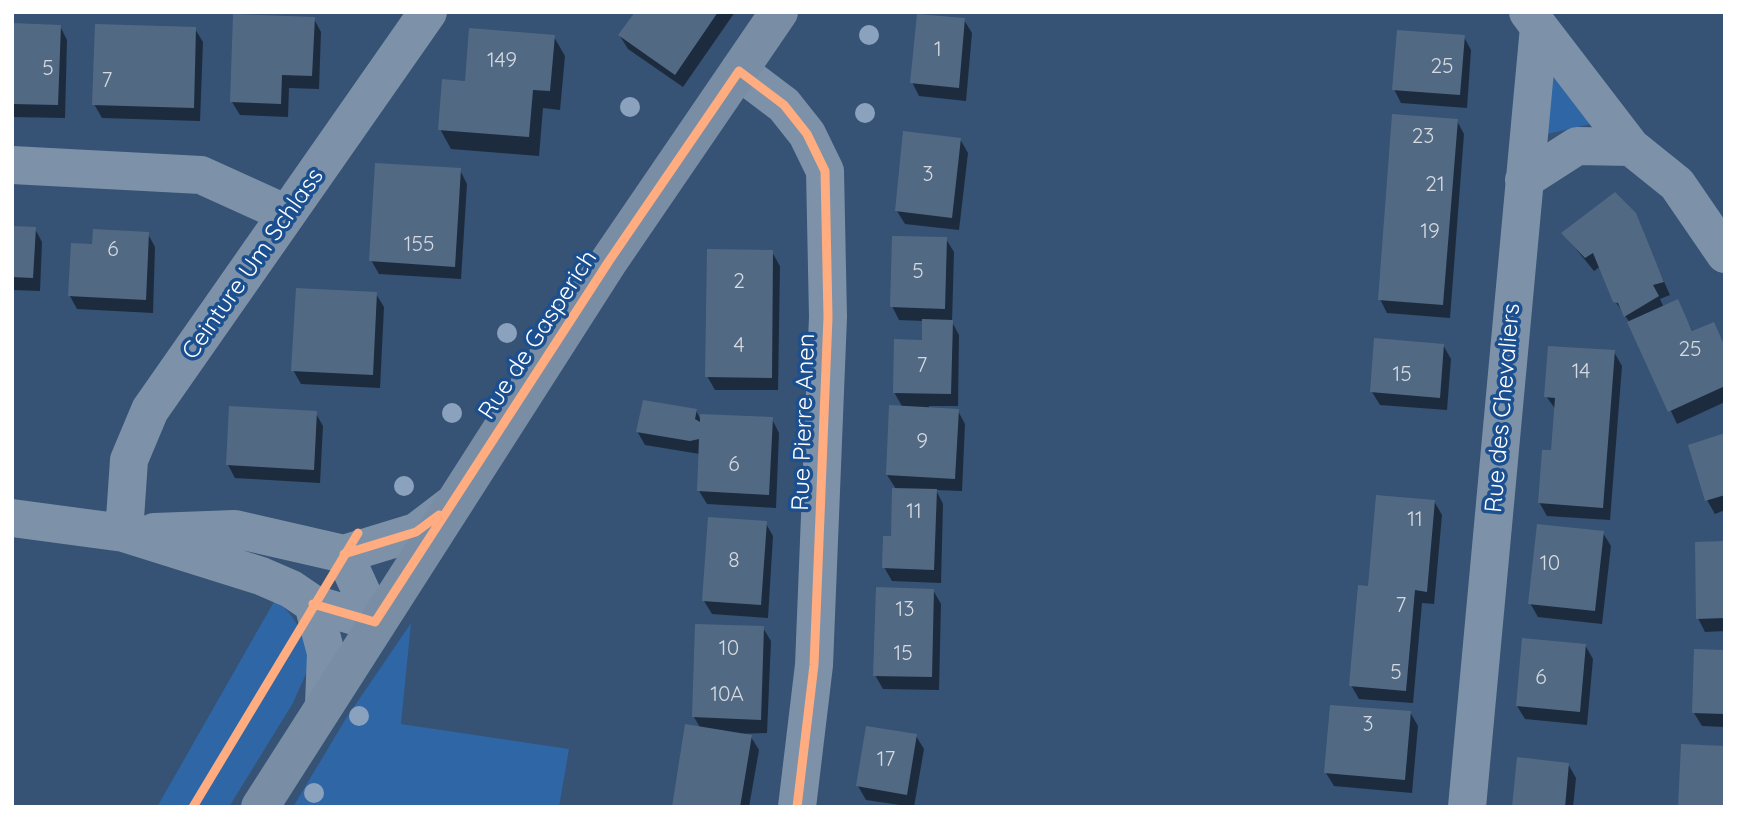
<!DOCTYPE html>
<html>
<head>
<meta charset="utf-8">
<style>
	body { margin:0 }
	#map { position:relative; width:1737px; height:819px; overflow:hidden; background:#365274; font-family:Quicksand,sans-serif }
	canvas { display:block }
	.frame { position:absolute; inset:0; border:14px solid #fff; pointer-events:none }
</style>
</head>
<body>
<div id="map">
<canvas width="1737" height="819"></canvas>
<div class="frame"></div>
</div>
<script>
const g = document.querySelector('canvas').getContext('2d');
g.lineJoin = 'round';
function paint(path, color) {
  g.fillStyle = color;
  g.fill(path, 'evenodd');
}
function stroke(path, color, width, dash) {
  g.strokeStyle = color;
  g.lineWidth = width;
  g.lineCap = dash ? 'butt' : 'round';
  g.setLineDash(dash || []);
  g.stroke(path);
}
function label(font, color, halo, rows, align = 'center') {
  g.font = font + ' Quicksand,sans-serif';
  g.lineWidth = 7;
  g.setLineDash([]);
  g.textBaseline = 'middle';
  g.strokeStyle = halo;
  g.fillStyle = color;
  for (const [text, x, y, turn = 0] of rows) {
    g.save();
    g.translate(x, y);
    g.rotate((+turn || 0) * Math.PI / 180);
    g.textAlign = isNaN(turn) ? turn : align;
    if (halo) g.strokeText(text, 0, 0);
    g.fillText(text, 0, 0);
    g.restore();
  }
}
paint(new Path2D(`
	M1548 69 1595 123 1543 135Z
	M275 600C296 615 303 635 313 658L293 703 229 807H157Z
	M411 623 401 724 569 749 559 807H293L345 720Z`), '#2f66a5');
paint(new Path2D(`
	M637 12H735L683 87 628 49 620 36Z
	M314 19 321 32 319 89 289 88 288 117 240 115 232 102Z
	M964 20 972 33 966 101 919 96 912 82Z
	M12 25 60 26 67 40 65 118 12 117Z
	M195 29 203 42 200 121 102 118 94 104Z
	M554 37 565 56 560 110 543 108 539 156 451 149 440 129 466 83Z
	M1464 37 1471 50 1467 108 1401 103 1394 89Z
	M1457 121 1464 134 1450 318 1387 313 1380 299Z
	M960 139 968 153 959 230 905 224 897 211Z
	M460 170 467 184 461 279 379 274 371 260Z
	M1634 214 1670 295 1660 299 1664 308 1677 301 1693 332 1725 347V402L1677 424 1630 323 1615 301 1601 266 1594 271 1563 233Z
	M12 228 35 229 42 242 40 291 12 290Z
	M148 234 155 247 153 313 77 309 70 296Z
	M946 239 954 252 952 322 959 335 958 406H929V409L958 411 965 424 962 491 936 490 943 504 941 583 892 581 884 567 892 538 896 489 887 475 903 408 894 392 924 342V321L899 320 892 306Z
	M772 252 780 266 778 390H715L707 376Z
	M376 294 384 307 380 388 301 384 293 370Z
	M1443 345 1451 359 1447 410 1380 405 1372 392Z
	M1614 352 1622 366 1610 520 1547 516 1539 502 1553 452 1556 410 1546 396Z
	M696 410 701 421 772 419 779 433 776 508 707 504 699 491 700 454 645 445 637 431Z
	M315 412 323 426 320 483 235 478 228 465Z
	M1725 435V510L1715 514 1707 500Z
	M1434 501 1442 515 1434 604 1422 603 1413 703 1359 699 1351 685 1369 588Z
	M765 522 773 536 768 618 712 614 704 601Z
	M1603 533 1611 546 1602 624 1538 617 1530 603Z
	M1725 543V631L1705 632 1698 618Z
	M933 590 941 604 939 690 883 689 875 675Z
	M763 628 771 641 767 733 732 734 751 737 759 750 749 807H673L701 729 694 717Z
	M1585 645 1593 659 1587 725 1525 719 1517 706Z
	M1725 652V727L1702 726 1694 713Z
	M1410 712 1418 726 1412 793 1334 786 1326 773Z
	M916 736 924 749 914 807 866 800 858 786Z
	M1568 764 1576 778 1573 807H1513Z`), '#0007');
paint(new Path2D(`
	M635 12H718L675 75 618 35Z
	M233 14 315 17 312 76 282 75 281 104 230 102Z
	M917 14 965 18 959 88 910 83Z
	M12 23 61 25 58 105 12 104Z
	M95 24 196 27 194 108 92 105Z
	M469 28 555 35 550 91 533 90 529 137 438 130 442 79 465 81Z
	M1397 30 1465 35 1460 95 1392 90Z
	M1392 114 1458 119 1443 305 1378 300Z
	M903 131 961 138 952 218 895 211Z
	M375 163 461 168 455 267 369 261Z
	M1615 192 1636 213 1664 282 1653 285 1659 296 1624 317 1618 303 1613 302 1593 253 1585 258 1561 233Z
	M12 226 36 227 33 278 12 277Z
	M93 229 149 232 146 300 68 296 71 243 92 244Z
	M892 236 947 237 945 309 890 307Z
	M707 249 773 250 772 378 705 377Z
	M296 288 377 292 373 375 291 371Z
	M1678 299 1692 331 1714 322 1725 347V386L1668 412 1627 322Z
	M922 319 953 320 951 394 893 393 894 339 922 340Z
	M1374 338 1444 344 1440 398 1370 392Z
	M1548 346 1615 350 1603 508 1538 503 1542 450H1551L1555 398 1544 397Z
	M643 400 697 409 695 419 700 422V414L773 417 769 495 697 491 699 439 690 441 636 432Z
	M889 405 959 409 955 479 886 475Z
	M229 406 317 411 314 470 226 465Z
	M1725 433V495L1705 501 1688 445Z
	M892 488 937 489 934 570 882 568 883 536H891Z
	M1376 495 1435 500 1427 592 1415 590 1406 691 1349 686 1358 585 1368 586Z
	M708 517 767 521 761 605 702 601Z
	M1537 524 1604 531 1595 611 1528 604Z
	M1725 541V618L1696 619 1695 542Z
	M876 587 934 589 932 677 873 676Z
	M695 624 764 626 761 720 692 717Z
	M1522 638 1586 644 1580 712 1516 706Z
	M1694 649 1725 650V714L1692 713Z
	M1330 705 1411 711 1405 780 1324 773Z
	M685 724 752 735 740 807H672Z
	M866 726 917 734 907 795 856 786Z
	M1681 744 1725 746V807H1678Z
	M1517 757 1569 763 1565 807H1512Z`), '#526984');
stroke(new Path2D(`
	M1539 27 1631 147 1677 184 1725 254
	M739 71 784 105 807 134 825 171 828 317 814 665 797 807
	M12 165 201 175 287 214
	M1524 180 1577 146 1631 147
	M12 518 124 533 261 576 291 589 313 604 375 622
	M154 532 235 529 344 554 416 532 450 506
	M124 533 129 460 150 410 428 12
	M344 554 375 622
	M313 604 326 653 324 705
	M1467 807 1539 27 1528 12`), '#7d92a8', 38);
stroke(new Path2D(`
	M260 807 609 261 779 12`), '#798da4', 38);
stroke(new Path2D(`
	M344 554 416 532 439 515
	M313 604 375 622 609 261 739 71 784 105 807 134 825 171 828 317 814 665 797 807
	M193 807 358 533`), '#ffac80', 9);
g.fillStyle = '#8aa2be';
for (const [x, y] of [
	[869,35],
	[630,107],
	[865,113],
	[507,333],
	[452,413],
	[404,486],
	[359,716],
	[314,793]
]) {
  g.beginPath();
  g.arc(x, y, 10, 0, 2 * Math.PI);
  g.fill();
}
label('21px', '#d4dae0', null, [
	["1",938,50],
	["149",502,61],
	["25",1442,67],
	["5",48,69],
	["7",107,81],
	["23",1423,137],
	["3",928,175],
	["21",1435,185],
	["19",1430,232],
	["155",419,245],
	["6",113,250],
	["5",918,272],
	["2",739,282],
	["4",739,346],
	["25",1690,350],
	["7",922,366],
	["14",1581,372],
	["15",1402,375],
	["9",922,442],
	["6",734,465],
	["11",914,512],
	["11",1415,520],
	["8",734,561],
	["10",1550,564],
	["7",1401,606],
	["13",905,610],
	["10",729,649],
	["15",903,654],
	["5",1396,673],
	["6",1541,678],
	["10A",727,695],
	["3",1368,725],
	["17",886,760]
]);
label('24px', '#fff', '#1b4f8f', [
	["Ceinture Um Schlass",253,264,-55],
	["Rue de Gasperich",538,335,-57],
	["Rue des Chevaliers",1503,408,-85],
	["Rue Pierre Anen",804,422,-88]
]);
</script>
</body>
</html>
